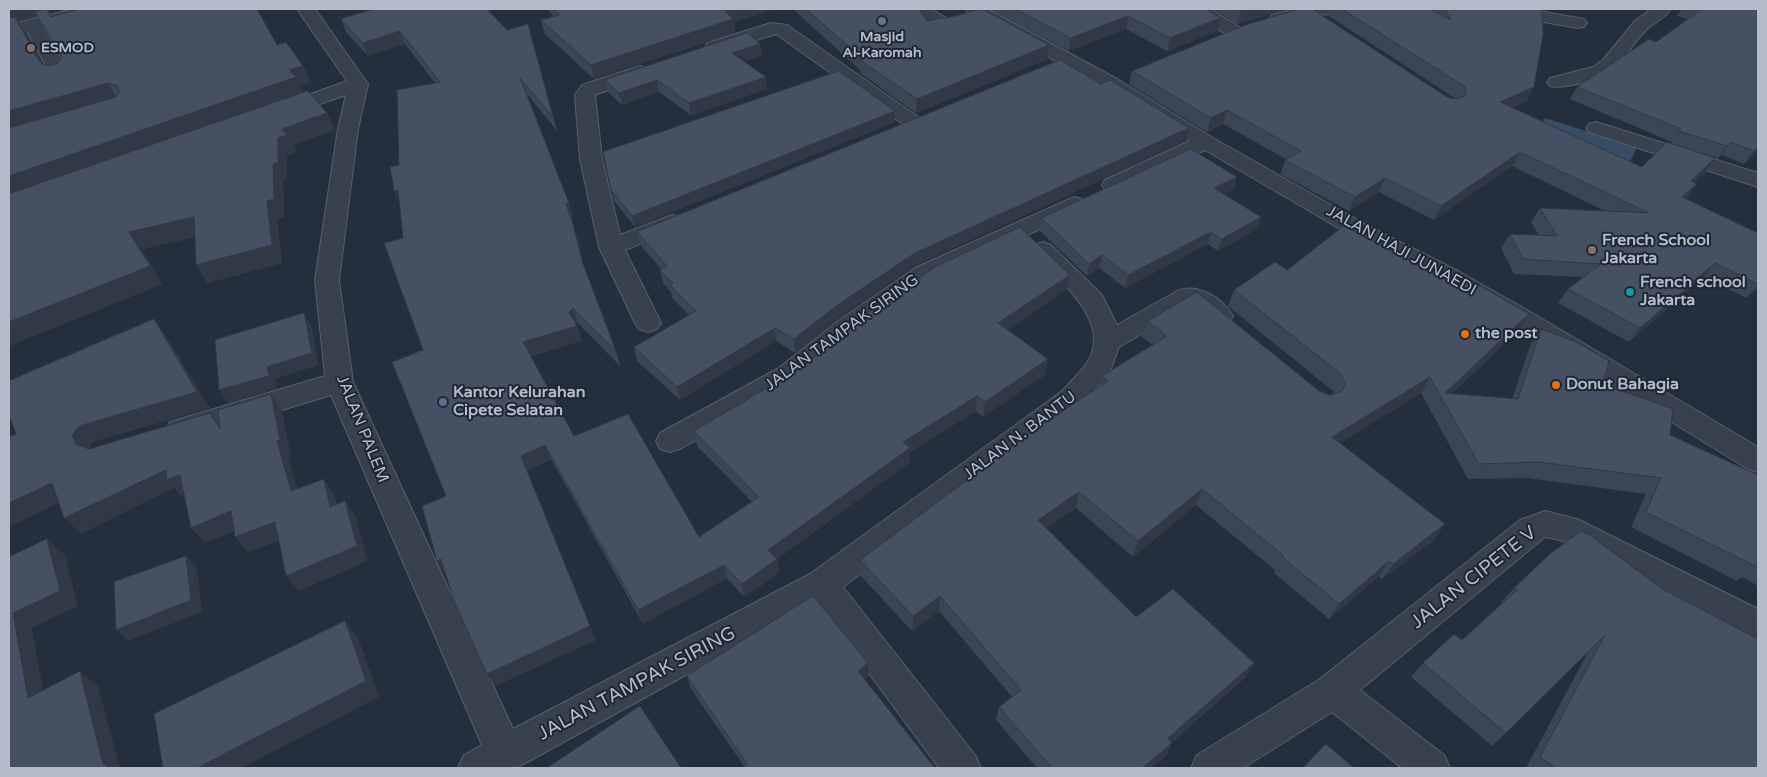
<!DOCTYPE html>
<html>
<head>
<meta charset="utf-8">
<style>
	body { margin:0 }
	#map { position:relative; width:1767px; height:777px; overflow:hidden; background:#242f3e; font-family:"Varela Round",sans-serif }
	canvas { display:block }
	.frame { position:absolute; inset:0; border:10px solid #b4bcc9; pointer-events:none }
</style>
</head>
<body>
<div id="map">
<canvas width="1767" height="777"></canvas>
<div class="frame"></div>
</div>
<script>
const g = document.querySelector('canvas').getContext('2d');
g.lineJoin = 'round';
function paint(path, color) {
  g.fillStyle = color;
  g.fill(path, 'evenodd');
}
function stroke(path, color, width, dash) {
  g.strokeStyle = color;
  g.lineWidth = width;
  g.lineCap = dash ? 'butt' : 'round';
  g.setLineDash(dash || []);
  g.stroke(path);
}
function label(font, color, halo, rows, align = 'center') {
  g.font = font + ' "Varela Round",sans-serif';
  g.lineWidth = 4;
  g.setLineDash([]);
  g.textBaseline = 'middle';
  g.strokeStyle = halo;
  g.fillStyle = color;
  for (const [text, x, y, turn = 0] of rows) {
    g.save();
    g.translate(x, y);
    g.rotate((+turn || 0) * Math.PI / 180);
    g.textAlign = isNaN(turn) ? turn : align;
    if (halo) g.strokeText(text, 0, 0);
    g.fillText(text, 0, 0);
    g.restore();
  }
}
paint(new Path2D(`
	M1545 118 1637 147 1629 164 1535 133Z`), '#394c67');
const minor = new Path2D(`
	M73 9H102L99 13 43 27 71 75 68 79 61 81 54 79 51 75 27 31 9 35V25Z
	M297 9H315L368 84 358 129 339 280 353 382 513 729 810 574 1061 392C1069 383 1080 373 1087 363 1113 321 1060 282 1035 255L1031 250 1035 245 1043 242 1051 245 1102 295 1117 325 1179 290C1200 284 1222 298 1233 316L1229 322C1211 327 1204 316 1191 305L1119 347 1109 374 1081 406 843 587 975 755 981 768H939L817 603 518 767 458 768 464 755 482 745 331 395 180 441 170 438 166 430 170 422 325 376 315 280 338 129 346 95 279 118 272 116 269 112 272 108 347 81Z
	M910 9H931L948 19 968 13 965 9H987L1117 79 1213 138 1370 227 1458 271 1534 314 1758 447V472L1748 469 1516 326 1440 283 1354 237 1205 150 1121 190 1113 192 1105 190 1102 185 1105 180 1190 141 1103 87 978 18 975 22C940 33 944 32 913 13Z
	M1189 9H1210L1241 28 1244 32 1241 36 1235 37 1229 36 1192 13Z
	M1295 9H1342L1339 13C1329 15 1318 14 1307 16 1295 18 1284 26 1272 23L1269 19 1272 15Z
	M1489 9H1527L1578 18 1584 19 1587 23 1584 27 1578 28 1498 14 1492 13Z
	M1651 9H1671C1665 18 1655 22 1647 29 1618 58 1624 75 1577 84 1568 86 1559 88 1550 86L1547 82 1550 78 1593 67 1603 60 1635 21Z
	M771 23 787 25 921 119 924 123 921 127 914 129 907 127 776 34 714 53 707 51 705 47 707 43Z
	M640 66 647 68 650 72 647 76 595 95 602 159 620 235 672 215 680 217 684 222 680 227 625 250 661 323 657 329 648 332 639 329 635 323 599 247 580 159 575 95 582 85Z
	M1596 122 1758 173V187L1589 132 1586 128 1589 124Z
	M1074 197 1082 199 1085 204 1082 209 933 280 856 333 799 382 680 449 670 452 660 449 656 441 660 433 779 368 838 321 915 268Z
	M1545 511 1577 519 1758 609V640L1746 636 1560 540 1545 537 1360 690 1444 755 1450 768H1402L1332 712 1243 768H1191L1197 755 1320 679 1520 520Z`);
stroke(minor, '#565f6c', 2);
paint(minor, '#38414e');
paint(new Path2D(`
	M9 9H49L51 13H49L52 17 277 45 303 66 311 82 300 86 303 92 327 113 335 130 293 145 296 152 287 156V180L283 181 284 217 277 219 282 263 207 283 195 237 142 249 162 284 9 346ZM38 16 62 57 58 63 49 66 43 64 26 33 18 21Z
	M547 9H776L734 22 735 33 594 79 545 34 541 20 554 17Z
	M793 9H919L927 21 1049 45 1048 59 916 113 860 73V70Z
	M990 9H1206L1217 31 1167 51 1126 29 1069 51Z
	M1213 9H1289L1237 24Z
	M1332 9H1430L1433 10 1432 9H1538L1534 87 1527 101 1512 108 1642 167 1715 158 1705 172 1694 182 1685 199 1758 233V288L1746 298 1704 277 1629 342 1558 303 1568 289 1583 277 1514 274 1501 248 1510 234 1539 235 1531 222 1540 208 1605 211 1512 166 1434 220 1379 192 1349 211 1280 174 1286 159 1223 124 1207 132 1129 84 1132 71 1447 97 1456 99 1329 16Z
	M1682 9H1758V151L1744 164 1722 155 1718 158 1671 144 1672 142 1570 99 1577 87 1656 42 1688 19 1677 16Z
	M341 19 507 30 528 24 557 131 527 94 569 203 573 217 571 218 578 239 584 267 616 351 620 366 578 323 576 324 582 341 531 356 574 436 699 537 752 502 697 446 694 431 799 369 818 354V353L1067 289 1008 330 1046 374 983 417 976 411 910 452V462L777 559 779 573 744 597 727 578 643 624 551 459 527 471 596 640 495 686 445 574 437 561 446 496 423 350 403 238 399 165 435 83 405 44 368 56 346 32Z
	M760 44 762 56 743 61 767 89 691 115 659 92 622 105 607 91 605 80Z
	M895 122 635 227 614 201 603 152Z
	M1186 141 914 266 837 319 795 353 776 341 680 400 637 361 634 347 689 315 672 298 671 292 663 283 660 270 661 269 641 246 637 232Z
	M1234 189 1223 194 1261 217 1257 229 1218 251 1208 244 1125 288 1099 268 1087 276 1040 231 1042 218Z
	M1287 270 1519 330 1451 394 1512 399 1530 346 1541 329 1603 384 1670 435 1758 475V586L1742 577 1737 581 1631 527 1646 494 1527 478 1468 479 1421 393 1340 443 1434 540 1382 579 1379 576 1329 619 1274 573 1275 570 1196 505 1133 557 1076 508 1046 528 1136 617 1254 663 1246 677 1172 742 1166 756 1151 768H1037L996 720 999 707 1012 697 939 611 912 631 861 576 860 560 1100 387 1102 376 1153 345 1142 337 1147 321 1319 391 1329 395 1334 393 1333 391 1228 306 1234 290Z
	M1550 554 1758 768H1526L1588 652 1506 733 1492 746 1411 677 1423 663 1462 640 1502 603 1501 602 1514 588Z
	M687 676H869L744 766 691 689Z`), '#3b4654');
paint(new Path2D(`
	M9 9H49L51 13H49L61 33 49 13 18 21 26 33 50 76 9 23Z
	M733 9H776L734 22 735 33 594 79 591 65 725 11Z
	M1249 9H1289L1237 24 1241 11Z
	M1128 16 1126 29 1069 51 1071 38Z
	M1220 18 1217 31 1167 51 1170 38Z
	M400 31 405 44 368 56 363 43Z
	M760 44 762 56 733 65 732 53Z
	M1049 45 1048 59 916 113 917 99Z
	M303 66 311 82 300 86 304 94 9 198V176L289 70Z
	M766 77 767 89 691 115 689 103Z
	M657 80 659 92 622 105 619 93Z
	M108 83 118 100 9 132V111Z
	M1534 87 1527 101 1493 116 1500 102Z
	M1227 110 1223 124 1207 132 1211 118Z
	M895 111V122L635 227 632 216Z
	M327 113 335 130 293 145 296 152 287 156V180L283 181 284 217 277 219 282 263 207 283 196 265 273 164 278 138 282 129Z
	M1189 128 1186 141 914 266 837 319 795 353 794 339 836 306 915 253Z
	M1731 142 1722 155 1718 158 1727 146Z
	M1758 147V151L1744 164 1754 151Z
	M1520 152 1512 166 1434 220 1441 206Z
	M1715 158 1705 172 1681 195 1691 181Z
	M1237 177 1234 189 1211 201 1214 188Z
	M1385 178 1379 192 1349 211 1355 197Z
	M1697 184 1687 198 1672 212 1682 197Z
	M398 190 400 205 394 191Z
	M569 203 573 217 570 218 566 204Z
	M194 217 206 235 142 249 162 284 9 346V322L129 232Z
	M1261 217 1257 229 1218 251 1222 239Z
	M573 224 578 239 586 276 582 261Z
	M1211 232 1208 244 1125 288 1128 275Z
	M1102 255 1099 268 1087 276 1089 264Z
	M1715 263 1704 277 1629 342 1640 328Z
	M1070 275 1067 289 997 338 998 323Z
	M1758 285V288L1746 298Z
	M573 308 578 323 574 326 569 312Z
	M304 313 311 325 319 365 275 379 277 388 228 403 219 390 267 367Z
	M1529 314 1519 330 1444 401 1445 393Z
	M154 319 166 336 210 408 93 442 87 451 77 445 72 435Z
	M577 326 582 341 529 356 523 342Z
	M775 328 776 341 680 400 677 387Z
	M1048 359 1046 374 983 417 985 402Z
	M1430 377 1421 393 1324 453 1332 437Z
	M271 394 282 411 291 456 288 457 303 507 291 491 277 441Z
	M977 396 976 411 910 452V462L770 564 768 550 903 442Z
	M210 413 222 429H220Z
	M545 445 551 459 527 471 596 640 495 686 487 674 521 456Z
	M166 470 180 475 194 491 181 496 174 488 81 534 64 518Z
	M324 479 335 495 341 523 330 507Z
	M52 483 68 499 9 527V503Z
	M1202 489 1196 505 1133 557 1138 541Z
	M1079 492 1076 508 1035 536 1038 520Z
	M345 501 356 517 368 561 299 591 286 576Z
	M231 511 245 527 205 543 191 528Z
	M275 522 287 538 248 552 235 537Z
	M1445 524 1434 540 1382 579 1393 564Z
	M47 539 65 555 78 606 32 628 47 712 28 698 13 613Z
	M186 556 197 567 202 612 128 641 116 630Z
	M441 559 446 574 437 561Z
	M777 559 779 573 744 597 742 584Z
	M1389 561 1379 576 1329 619 1339 604Z
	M724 565 727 578 643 624 638 610Z
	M940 596 939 611 912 631 913 616Z
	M345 621 358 637 379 697 242 768H197Z
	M868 663 869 676 858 683V671Z
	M1254 663 1246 677 1161 751 1168 738Z
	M80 671 98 686 120 768H107L103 764Z
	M1172 743 1166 756 1151 768H1142Z`), '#303945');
const building = new Path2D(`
	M47 9 51 17 80 9H257L277 45 286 42 303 66 289 70 296 77 9 176V128L116 97 120 91 117 86 108 83 9 111V18L15 17 38 59 42 64 49 66 58 63 62 57 35 12Z
	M374 9H487L507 30 528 24 553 117 520 78 569 203 566 204 573 224 582 261 616 351 573 308 569 312 577 326 523 342 574 436 628 414 699 537 759 497 694 431 799 369 820 353H818L857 320 935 267 1020 227 1070 275 998 323 1048 359 985 402 977 396 903 442 910 448 768 550 777 559 742 584 724 565 638 610 545 445 521 456 590 626 487 674 454 601 441 559 437 561 422 506 446 496 392 362 423 350 384 243 403 238 398 190 394 191 390 167 399 165 397 90 440 82 400 31 363 43 341 19Z
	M554 9H733L725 11 733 19 591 65 541 20 559 15Z
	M806 9H919L927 21 941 18H947L982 9 1049 45 917 99 860 60 863 59Z
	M1016 9H1206L1220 18 1170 38 1128 16 1071 38Z
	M1237 9H1249L1241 11Z
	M1299 9H1312L1447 97 1456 99 1464 96 1467 91 1464 86 1342 9H1430L1451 20 1445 9H1542L1543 35 1534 87 1500 102 1642 167 1667 142 1715 158 1691 181 1697 184 1682 197 1758 233V284L1715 263 1640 328 1568 289 1601 264 1523 259 1510 234 1557 236 1540 208 1649 213 1520 152 1441 206 1385 178 1355 197 1285 160 1301 151 1227 110 1211 118 1132 71 1245 25Z
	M1701 9H1758V147L1754 151 1731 142 1727 146 1679 131 1681 129 1577 87 1649 39 1656 42 1702 9Z
	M747 33 760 44 732 53 766 77 689 103 657 80 619 93 605 80Z
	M1060 60 1101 84 1110 80 1189 128 915 253 836 306 794 339 775 328 677 387 634 347 696 311 670 285 673 283 660 270 667 266 637 232Z
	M839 71 895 111 632 216 611 190 603 152Z
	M308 91 327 113 282 129 287 135 278 138V163L273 164 274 199 267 201 272 245 196 265 194 217 129 232 150 266 9 322V194Z
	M1191 149 1237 177 1214 188 1261 217 1222 239 1211 232 1128 275 1102 255 1089 264 1042 218Z
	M1344 226 1459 287 1468 279 1529 314 1445 393 1518 399 1541 329 1576 342 1609 361 1603 384 1673 409 1670 435 1758 475V561H1757L1755 566 1646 512 1661 478 1539 462 1479 464 1430 377 1332 437 1445 524 1393 564 1389 561 1339 604 1282 557 1284 556 1202 489 1138 541 1079 492 1038 520 1136 617 1173 589 1254 663 1168 738 1172 743 1142 768H1052L999 707 1021 690 940 596 913 616 860 560 1035 429 1108 381 1102 376 1167 336 1147 321 1197 292 1319 391 1329 395 1341 392 1346 384 1341 374 1234 290 1275 262 1287 270Z
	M304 313 312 353 267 367 269 376 219 390 215 340Z
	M154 319 197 392 79 426 72 435 77 445 89 449 210 413 220 429 218 410 271 394 280 440 277 441 291 491 324 479 330 507 345 501 357 546 286 576 275 522 235 537 231 511 191 528 180 475 167 480 166 470 64 518 52 483 9 503V437L16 434 9 415V381Z
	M1581 531 1591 536 1661 588 1758 639V768H1556L1540 757 1605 635 1506 733 1423 663 1454 634 1462 640 1517 590 1514 588 1550 554Z
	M47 539 60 591 13 613 28 698 80 671 103 764H106L107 768H9V557Z
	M186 556 191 600 116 630 114 582Z
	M813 596 868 663 858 671 935 768H741L747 764 687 676Z
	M345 621 366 681 197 768H163L154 714Z
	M640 706 681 768H547Z
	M1326 744 1354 768H1303Z`);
paint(building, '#455162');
stroke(building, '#303945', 1);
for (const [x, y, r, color] of [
	[882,21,5,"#6b7280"],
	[31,48,5,"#8d6e63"],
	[1592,250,5,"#8d6e63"],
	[1630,292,5,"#0f9aa8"],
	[1465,334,5,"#e8710a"],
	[1556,385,5,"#e8710a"],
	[443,402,5,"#5c6f8a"]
]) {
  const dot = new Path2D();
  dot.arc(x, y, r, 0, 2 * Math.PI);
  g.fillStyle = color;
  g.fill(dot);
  stroke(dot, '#1d2633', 2);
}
label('bold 14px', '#b4bcc9', '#1d2633', [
	["Masjid",882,37],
	["Al-Karomah",882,53],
	["ESMOD",41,48,"left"]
]);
label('bold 16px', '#b4bcc9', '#1d2633', [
	["French School",1602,241],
	["Jakarta",1602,259],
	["French school",1640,283],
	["Jakarta",1640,301],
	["the post",1475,334],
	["Donut Bahagia",1566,385],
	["Kantor Kelurahan",453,393],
	["Cipete Selatan",453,411]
], 'left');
label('16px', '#b4bcc9', '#1d2633', [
	["JALAN HAJI JUNAEDI",1401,251,29],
	["JALAN TAMPAK SIRING",842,333,-36],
	["JALAN PALEM",362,429,68],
	["JALAN N. BANTU",1020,436,-37]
]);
label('19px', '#b4bcc9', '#1d2633', [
	["JALAN CIPETE V",1474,578,-38],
	["JALAN TAMPAK SIRING",637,684,-28]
]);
</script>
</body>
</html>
